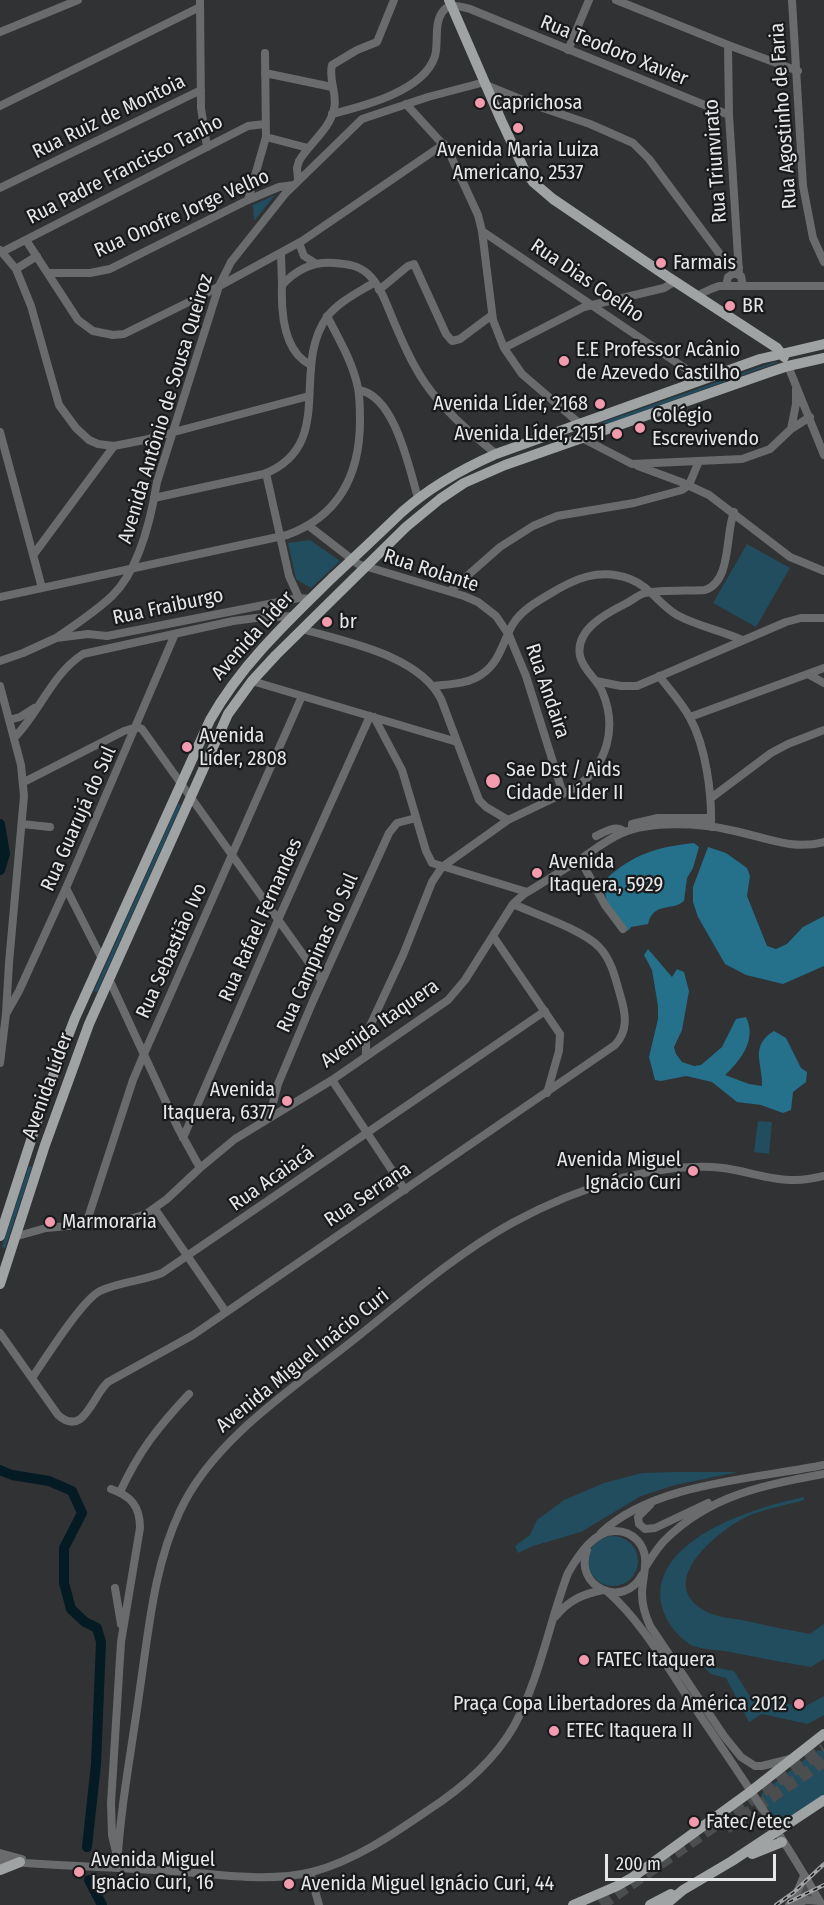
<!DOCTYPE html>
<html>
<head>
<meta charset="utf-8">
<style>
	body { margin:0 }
	#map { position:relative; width:824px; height:1905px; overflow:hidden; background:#303234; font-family:"Fira Sans Condensed",sans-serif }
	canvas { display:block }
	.scale { position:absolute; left:605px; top:1854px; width:171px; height:27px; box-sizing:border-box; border:3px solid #e6e7e8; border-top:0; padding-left:8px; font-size:18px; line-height:21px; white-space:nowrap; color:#e6e7e8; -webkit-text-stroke:4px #191a1b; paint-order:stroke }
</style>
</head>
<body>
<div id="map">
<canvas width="824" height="1905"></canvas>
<div class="scale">200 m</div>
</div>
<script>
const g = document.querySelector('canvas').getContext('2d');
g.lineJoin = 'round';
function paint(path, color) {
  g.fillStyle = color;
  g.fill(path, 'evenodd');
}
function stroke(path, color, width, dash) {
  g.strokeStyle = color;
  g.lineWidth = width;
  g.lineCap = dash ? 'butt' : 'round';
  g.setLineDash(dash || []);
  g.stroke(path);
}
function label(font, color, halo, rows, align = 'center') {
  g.font = font + ' "Fira Sans Condensed",sans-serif';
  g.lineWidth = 4.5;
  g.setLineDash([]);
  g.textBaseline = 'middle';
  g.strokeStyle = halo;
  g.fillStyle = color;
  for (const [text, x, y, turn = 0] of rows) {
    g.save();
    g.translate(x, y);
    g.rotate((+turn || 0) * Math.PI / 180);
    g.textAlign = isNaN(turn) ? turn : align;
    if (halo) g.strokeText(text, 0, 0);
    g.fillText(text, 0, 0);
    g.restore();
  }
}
paint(new Path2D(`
	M275 195 254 221 253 205Z
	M774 362H779L610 423H600Z
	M310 540 340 561 311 588 296 579 288 543Z
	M747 544 790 568 756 627 713 603Z
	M178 804 181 805 97 992 94 991Z
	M758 1121 772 1122 769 1154 754 1152Z
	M29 1166 32 1167 5 1248 2 1247Z
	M675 1472H738L675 1485 641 1496 581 1532 533 1546 518 1553 515 1546 530 1535 537 1520 564 1500 604 1483 642 1473Z
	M804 1497V1500C784 1506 761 1509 742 1519 715 1534 658 1581 702 1609 713 1617 729 1618 742 1620 765 1625 787 1630 810 1634L824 1624V1659L811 1667C782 1662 754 1657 725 1651 715 1650 702 1649 693 1646 679 1639 666 1622 662 1607 646 1540 756 1507 804 1497Z
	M588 1561a25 25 0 1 1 50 0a25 25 0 1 1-50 0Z
	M702 1665 734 1671 753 1701 758 1698 804 1707 824 1696V1715L808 1724 762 1714 749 1722 726 1678 711 1674Z
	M824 1749V1797L783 1824 779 1823 762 1801V1793L814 1752Z`), '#224d5e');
paint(new Path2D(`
	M694 843 699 847 693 868 687 878 684 901C671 912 654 901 648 924L631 927 628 931C615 918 600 897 606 879 633 854 657 847 694 843Z
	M708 847 726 853 747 868 750 876 747 896 767 946 776 949 787 944 803 927 824 916V966L783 984 746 975 725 964 698 917 693 902V887Z
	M648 949 672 977 677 969 684 972 689 991 682 1030 674 1047 676 1054 682 1062 694 1066 701 1065 722 1047 736 1019 746 1017C757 1040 741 1060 725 1075L749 1084 762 1086C763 1064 749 1046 774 1031L786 1038 801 1068 807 1072 806 1082 793 1092 791 1110 783 1113 761 1105 737 1102 712 1082 686 1076 661 1081 655 1080 649 1057 658 1019V1006L652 970 644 955Z`), '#25708b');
stroke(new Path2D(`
	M0 824 5 854 0 870
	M0 1470 12 1475 49 1481 72 1491 82 1513 64 1548V1583L71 1609 85 1622 97 1628 101 1642 96 1764 87 1847
	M89 1880 102 1905`), '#051b24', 10);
stroke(new Path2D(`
	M800 1889H805L809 1895 807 1900`), '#4b4d4f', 8, [8, 4]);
stroke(new Path2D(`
	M726 1828 824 1761
	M601 1905 824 1749`), '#4b4d4f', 12, [12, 6]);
stroke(new Path2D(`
	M200 0 201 108 207 147
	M616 0 728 45 798 71
	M792 0 803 186 813 238 824 262
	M0 32 78 0
	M728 45 729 115 739 273
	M568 50 589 0
	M265 73 332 87
	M406 104 448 150 478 215 482 231 493 320 504 348 522 374 579 423
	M0 106 200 7
	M332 114C364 106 424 91 435 56 439 42 433 22 444 10 450 3 462 7 470 9L729 115
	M266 137 308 148
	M298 180 297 168 299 161C309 144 330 129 334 109 338 94 328 80 332 65L357 50 377 42 394 0
	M0 188 201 90
	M248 200 266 137 265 53
	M482 231 695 375 700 381
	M26 240 78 320 93 331 113 335 124 334 203 295 302 241 444 144
	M299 243 304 256 315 263
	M0 250 16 269 31 306 59 405 76 428 89 440 98 444 114 446 144 440 309 396
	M2 252 248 126 265 124
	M281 253 282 285
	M16 269 37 256
	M48 273H90L110 269 248 200 279 187 294 185
	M726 286 728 277 734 273 741 276 743 286
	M379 290 408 266 414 264 446 334 452 341 460 339 492 315
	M696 296 711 289 719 286H824
	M504 348 584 307 664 288 674 282
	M311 365C283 352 281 312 282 285 296 270 313 261 334 263 347 264 358 265 368 274 381 286 387 306 394 322 403 343 412 364 425 383 444 411 470 432 496 454
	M788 366 824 455
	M359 390C395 396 409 468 418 498
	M791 429 796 404V389
	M0 432 42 588
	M582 438 632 464 742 459 770 449 791 429 810 417
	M638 466 681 482 709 495 790 557 824 571
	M266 473 289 576 299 598
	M154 498 264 474C337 445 290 369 327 317 338 302 359 292 375 282
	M309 526 358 564 464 596 478 602 496 616 509 635 526 676 563 794
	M34 554 114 446
	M450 591 500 547 533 526 557 516 634 503 682 490 689 485 699 461
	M0 597 287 535C339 516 360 474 360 420 360 410 360 398 358 388 353 363 339 339 327 316
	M302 629C346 642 419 655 441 699L479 800 486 807 508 820
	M56 638C75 625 95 612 112 596 139 570 151 519 157 482L219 286 231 262 285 194 362 119 428 97 481 83 540 107 590 124 633 143 649 159 719 253 730 264 739 268
	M0 661 23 653 56 638 88 634 107 636 299 598 311 599
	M808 674 824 683
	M659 676C670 690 682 703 690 718 706 747 712 794 711 827
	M252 681 457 742
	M596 681 621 686H637L786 622 801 618H824
	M0 686 21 765 24 796 9 963 6 1014 0 1063
	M434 686C449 684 469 684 482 674 500 662 503 641 513 624 521 611 536 602 548 595 574 579 599 567 630 579 649 586 660 605 677 615 697 626 720 630 742 640
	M374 717 402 770 426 851 432 863 527 892
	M690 717 824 668
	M9 720 20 717 34 708
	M14 738C39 713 52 674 83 654L233 621 256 618 293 616
	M24 782 124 731 137 727 142 729 322 981
	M711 798 771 753 788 744 824 730
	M22 824 50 827
	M632 829V824L658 818H711
	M596 836C605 832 615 824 625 832
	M580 859 605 905 623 929
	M66 888 102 959
	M493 936 560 1034 559 1051 547 1093
	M109 979 178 1128 200 1168
	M6 1014 19 991 66 888 175 634
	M366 1056V1038L369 1028 403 955 432 882 442 867 508 820 575 788C607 766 618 728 602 691 597 679 583 670 580 656 575 630 605 614 625 604 631 601 638 595 645 593 660 590 689 591 705 590 732 581 725 534 734 512
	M332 1080 405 1190
	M269 1118 278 1084 313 1001 389 833 397 823 416 818
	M183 1138 278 920 370 716
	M155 1209 226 1312
	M86 1224 133 1080 144 1054 302 696
	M14 1237 46 1228 123 1221 146 1214 167 1199 200 1168 235 1139 332 1080 448 1000 465 980 513 904 524 894C543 883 561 871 579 860 593 851 606 840 622 833 651 821 699 823 730 830 762 836 791 851 824 842
	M0 1333 58 1415C84 1438 92 1396 108 1382L193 1335 615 1045C628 1031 626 1015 621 998 616 981 612 960 599 947 583 930 535 914 513 904
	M32 1378C45 1359 82 1300 100 1291 119 1282 142 1281 162 1273L545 1011
	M111 1489C131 1496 140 1506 140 1528L121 1642 111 1803 112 1835 116 1852
	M120 1492C139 1451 158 1427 189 1394
	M650 1505 638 1517 639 1524 645 1529 655 1528 708 1503
	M601 1533C653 1483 755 1479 824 1465
	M587 1550C573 1587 624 1610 642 1575
	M646 1566C652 1557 657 1548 665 1540 710 1495 764 1485 824 1474
	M115 1588 121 1624
	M608 1592C643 1623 667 1667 693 1705 737 1770 783 1837 822 1905
	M555 1617C568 1601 582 1594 603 1590
	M0 1853 22 1859
	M0 1861C57 1866 115 1867 172 1871 217 1874 267 1883 312 1872 354 1861 392 1835 427 1811 461 1789 494 1761 514 1726 540 1678 549 1623 568 1573 578 1556 594 1530 616 1531 623 1531 631 1534 637 1540 652 1556 642 1575 642 1594 642 1605 645 1615 650 1626L724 1736 741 1757 755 1766H762L790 1759
	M117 1868C120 1808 132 1748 140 1688 149 1628 154 1566 180 1511 213 1439 295 1387 356 1338 406 1298 456 1254 512 1223 547 1204 583 1189 622 1178 654 1170 690 1164 723 1168 747 1171 772 1181 796 1180 805 1180 815 1178 824 1176
	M310 1873 319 1905
	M793 1902 804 1876
	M789 1905 807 1900 819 1901`), '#6a6b6c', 8);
stroke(new Path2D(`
	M449 0 501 120 524 169 533 182 553 199 665 275 777 348 784 357
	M0 1236 46 1094 75 1018 210 720C241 665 287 622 332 578 356 556 379 534 402 512 430 487 462 469 496 454L760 359 824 344
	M0 1284 45 1145 89 1024 228 714 252 681 276 655 406 527 440 499 464 483 505 465 770 372 788 366 824 358
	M752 1854 782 1842
	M0 1870 20 1862
	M573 1905 617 1886 633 1877 750 1792 824 1734
	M650 1905 671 1894
	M665 1905 683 1890 732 1861 824 1800`), '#a0a3a4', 10);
const rail = new Path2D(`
	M789 1902 824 1885
	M776 1905 793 1893 824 1864`);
stroke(rail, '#a1a3a4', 4);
stroke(rail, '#191a1b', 1.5, [4.5]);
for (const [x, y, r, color] of [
	[480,103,6,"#f29aae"],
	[518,128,6,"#f29aae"],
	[661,263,6,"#f29aae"],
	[730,306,6,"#f29aae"],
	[564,361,6,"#f29aae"],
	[600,404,6,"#f29aae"],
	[640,428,6,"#f29aae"],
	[617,434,6,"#f29aae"],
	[327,622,6,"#f29aae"],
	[187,747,6,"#f29aae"],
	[493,781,8,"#f29aae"],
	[537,873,6,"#f29aae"],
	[287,1101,6,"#f29aae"],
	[693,1171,6,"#f29aae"],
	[50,1222,6,"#f29aae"],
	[584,1660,6,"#f29aae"],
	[799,1704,6,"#f29aae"],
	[554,1731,6,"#f29aae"],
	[694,1822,6,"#f29aae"],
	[79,1872,6,"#f29aae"],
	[289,1884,6,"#f29aae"]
]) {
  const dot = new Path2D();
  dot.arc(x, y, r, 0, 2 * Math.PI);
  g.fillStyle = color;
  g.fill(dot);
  stroke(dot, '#191a1b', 2);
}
label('20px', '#e6e7e8', '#191a1b', [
	["Rua Teodoro Xavier",614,51,22],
	["Rua Agostinho de Faria",784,116,-94],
	["Rua Ruiz de Montoia",109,117,-26],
	["Rua Triunvirato",716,161,-94],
	["Rua Padre Francisco Tanho",125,170,-27],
	["Rua Onofre Jorge Velho",182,214,-24],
	["Rua Dias Coelho",587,281,34],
	["Avenida Antônio de Sousa Queiroz",166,409,-73],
	["Rua Rolante",431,571,18],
	["Rua Fraiburgo",168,607,-12],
	["Avenida Líder",253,636,-48],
	["Rua Andaira",547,691,71],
	["Rua Guarujá do Sul",79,819,-66],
	["Rua Rafael Fernandes",261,920,-66],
	["Rua Sebastião Ivo",172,951,-66],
	["Rua Campinas do Sul",318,953,-66],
	["Avenida Itaquera",380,1024,-35],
	["Avenida Líder",48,1086,-70],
	["Rua Acaiacá",272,1179,-35],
	["Rua Serrana",368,1195,-34],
	["Avenida Miguel Inácio Curi",303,1361,-39]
]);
label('20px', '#e6e7e8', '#191a1b', [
	["Caprichosa",492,103],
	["Avenida Maria Luiza",518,150,"center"],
	["Americano, 2537",518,173,"center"],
	["Farmais",673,263],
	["BR",742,306],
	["E.E Professor Acânio",576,350],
	["de Azevedo Castilho",576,373],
	["Avenida Líder, 2168",588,404,"right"],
	["Colégio",652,416],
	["Escrevivendo",652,439],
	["Avenida Líder, 2151",605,434,"right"],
	["br",339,622],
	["Avenida",199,736],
	["Líder, 2808",199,759],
	["Sae Dst / Aids",506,770],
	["Cidade Líder II",506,793],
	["Avenida",549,862],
	["Itaquera, 5929",549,885],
	["Avenida",275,1090,"right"],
	["Itaquera, 6377",275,1113,"right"],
	["Avenida Miguel",681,1160,"right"],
	["Ignácio Curi",681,1183,"right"],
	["Marmoraria",62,1222],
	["FATEC Itaquera",596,1660],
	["Praça Copa Libertadores da América 2012",787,1704,"right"],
	["ETEC Itaquera II",566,1731],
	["Fatec/etec",706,1822],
	["Avenida Miguel",91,1860],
	["Ignácio Curi, 16",91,1883],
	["Avenida Miguel Ignácio Curi, 44",301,1884]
], 'left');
</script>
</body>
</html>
